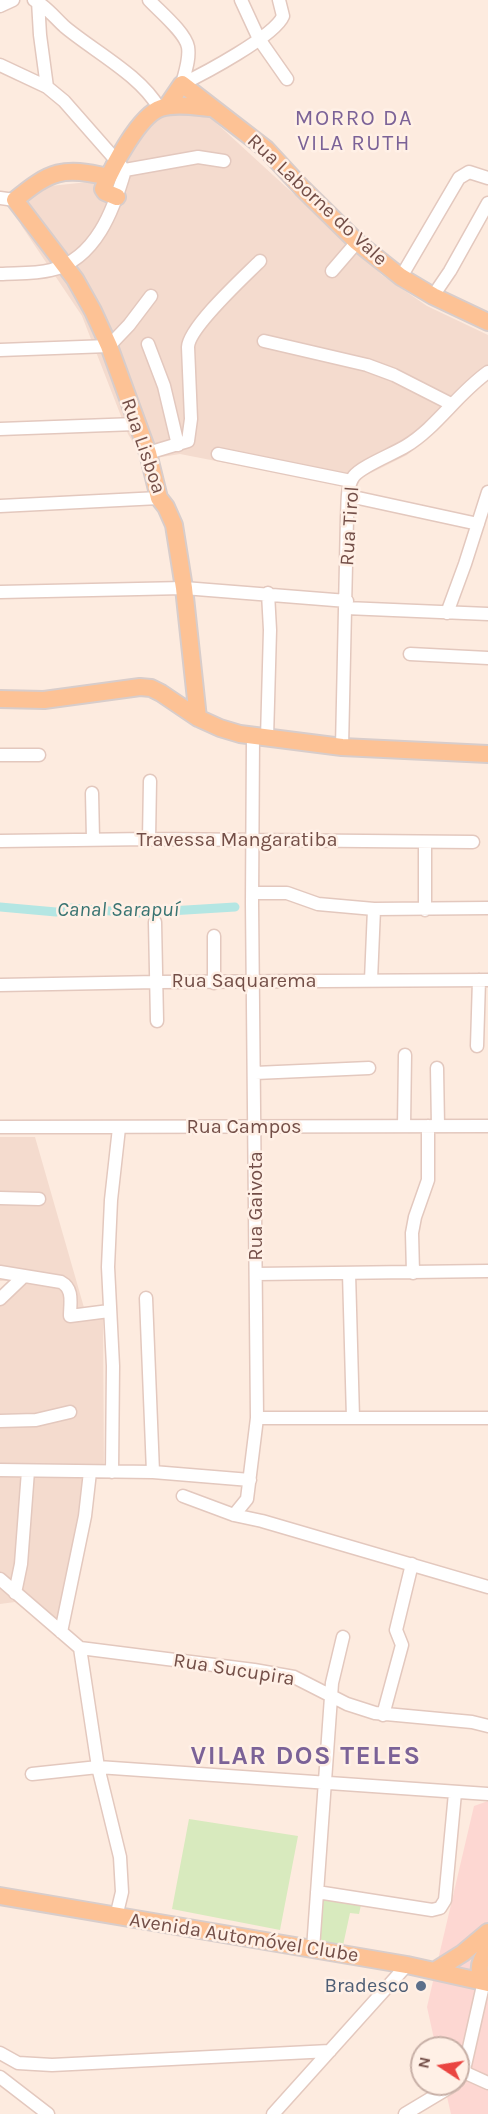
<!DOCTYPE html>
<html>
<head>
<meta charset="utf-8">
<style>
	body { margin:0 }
	#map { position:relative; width:488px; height:2114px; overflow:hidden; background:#fdebdf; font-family:Karla,sans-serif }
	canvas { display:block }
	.north { position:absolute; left:410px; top:2036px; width:60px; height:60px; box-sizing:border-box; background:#fff0e6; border:2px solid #c7afa6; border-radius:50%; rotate:282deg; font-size:16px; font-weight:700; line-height:24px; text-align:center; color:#734e47 }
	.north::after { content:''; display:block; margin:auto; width:21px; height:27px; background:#ea4541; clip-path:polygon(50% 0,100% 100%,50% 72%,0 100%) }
</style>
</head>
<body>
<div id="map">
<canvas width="488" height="2114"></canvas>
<div class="north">N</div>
</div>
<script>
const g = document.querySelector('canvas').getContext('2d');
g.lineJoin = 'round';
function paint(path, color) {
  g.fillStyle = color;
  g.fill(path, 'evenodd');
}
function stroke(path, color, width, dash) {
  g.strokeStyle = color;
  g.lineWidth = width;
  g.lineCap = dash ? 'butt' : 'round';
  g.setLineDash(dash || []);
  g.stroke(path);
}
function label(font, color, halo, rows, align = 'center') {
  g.font = font + ' Karla,sans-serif';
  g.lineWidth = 5;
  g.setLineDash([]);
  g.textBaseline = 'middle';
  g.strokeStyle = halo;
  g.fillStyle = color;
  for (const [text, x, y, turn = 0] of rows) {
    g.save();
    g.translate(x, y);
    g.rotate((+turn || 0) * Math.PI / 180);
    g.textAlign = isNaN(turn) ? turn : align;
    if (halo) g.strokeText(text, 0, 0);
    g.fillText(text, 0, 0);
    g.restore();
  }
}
paint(new Path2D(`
	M177 87 382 275 427 306 488 335V380L469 387 407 455 345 486 180 454 143 460 128 434 82 316 21 225 19 212 41 187 107 180Z
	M0 1137H35L87 1318 103 1319 104 1477 85 1478 55 1634 15 1602 0 1604V1296L12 1281H0Z`), '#f4dbce');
paint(new Path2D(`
	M488 1801V2114H451L444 2084H458V2048H436L427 2007 474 1806Z`), '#fdd7d2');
paint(new Path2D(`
	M189 1819 298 1836 280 1930 172 1909Z
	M321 1896 361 1905 359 1914 350 1913 342 1950 323 1947 315 1938Z`), '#d8eabe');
stroke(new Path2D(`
	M0 907 56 912 70 908 137 913 235 907`), '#b4e6e3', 9);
const minor = new Path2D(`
	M34 0C45 5 56 19 65 27 95 52 140 75 159 108
	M149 0C159 11 185 32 188 47 190 59 185 72 182 84
	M241 0 259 39 287 79
	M38 1 40 35 47 87
	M0 6 13 0
	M0 65 47 87 64 101 122 167
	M182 84C203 74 275 36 283 16L279 0
	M125 170 198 157 224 161
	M0 198 15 200
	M332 271 357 242
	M0 274C17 273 35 274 51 270 96 259 114 209 125 170
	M401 277 459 178 469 172 488 178
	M433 296 450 271 488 203
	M264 341 367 365 394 375 451 404
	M148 344 164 386 178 445
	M0 350 109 346 129 325 151 296
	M0 429 136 424
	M148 453 188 441 191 419 188 347C189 327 244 277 260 261
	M218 454 351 481
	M349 496 478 524
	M0 506 159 498
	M0 592 184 588 347 601
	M346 608 488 614
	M447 613 465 564 488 492
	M410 654 488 658
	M267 738 270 630 268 593
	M342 747 347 517C348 505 346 486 354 476 362 466 393 454 406 446 436 428 457 394 488 372
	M0 755H39
	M92 793 93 839
	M149 839 150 781
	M0 841 149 839 473 842
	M425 842V910
	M252 893H287L318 904 374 909 488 908
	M155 922 157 1021
	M214 936V983
	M371 980 374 909
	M0 985 157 982 488 980
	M477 1046 479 980
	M437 1068 438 1126
	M255 1073 369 1068
	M404 1126 405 1055
	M0 1127 488 1126
	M0 1198 39 1199
	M0 1272 61 1282C74 1289 70 1303 70 1316L109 1311
	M349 1273 353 1418
	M413 1273 412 1233 415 1217 428 1180V1126
	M256 1274 488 1271
	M146 1298 153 1472
	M0 1299 24 1276
	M257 1418H488
	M0 1421 36 1420 70 1412
	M0 1470 153 1472 250 1480
	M112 1472 113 1366 108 1267 111 1200 119 1128
	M183 1496 234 1515 262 1521 488 1587
	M234 1515 247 1499 257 1418 252 903 253 737
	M0 1579 80 1648 98 1767 120 1857 122 1892 116 1917
	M15 1593 21 1564 28 1471
	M61 1632 85 1516 90 1472
	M80 1648 254 1670 294 1677 347 1704 375 1713 472 1722 488 1726
	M383 1715 402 1645 396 1630 412 1564
	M32 1774 98 1767 488 1794
	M317 1892 432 1910 440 1908 445 1900 455 1793
	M313 1949 332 1683 343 1637
	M0 2053 18 2063 52 2065 330 2051
	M464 2070 468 2074 488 2083
	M0 2077 48 2114
	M458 2081 464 2070 484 1981
	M273 2114 407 1965
	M405 2114 455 2084`);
const major = new Path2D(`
	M167 106 182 84 266 149 302 188 357 242 401 277 433 296 488 322
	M108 177C63 166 50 171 15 200L75 279 93 311 109 346 148 453 159 498 166 507 174 525 184 588 198 718
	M117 197 105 192 103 189C112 168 139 115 161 108 176 103 196 107 212 108
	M0 699 44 700 140 687 151 688 161 693 198 718 220 728 240 734 342 747 488 754
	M0 1896 407 1965 488 1983
	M436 1970 463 1953 488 1932
	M484 1981C476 1970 480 1960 488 1950`);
stroke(minor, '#e3c8be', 15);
stroke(major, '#d8cdcb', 20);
stroke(minor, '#fff', 12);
stroke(major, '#fdc295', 16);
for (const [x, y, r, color] of [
	[421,1986,6,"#5c6f8a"]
]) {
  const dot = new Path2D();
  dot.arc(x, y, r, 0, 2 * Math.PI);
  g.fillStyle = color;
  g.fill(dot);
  stroke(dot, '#fff0e6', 2);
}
label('20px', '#734e47', '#fff0e6', [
	["Rua Laborne do Vale",317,200,43],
	["Rua Lisboa",143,446,71],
	["Rua Tirol",350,526,-86],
	["Travessa Mangaratiba",237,840],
	["Rua Saquarema",244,981],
	["Rua Campos",244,1127],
	["Rua Gaivota",256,1206,-90],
	["Rua Sucupira",234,1670,9],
	["Avenida Automóvel Clube",244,1938,9]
]);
label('20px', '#4e5e75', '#fff0e6', [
	["Bradesco",409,1986]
], 'right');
label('italic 21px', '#387371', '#fff0e6', [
	["Canal Sarapuí",118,910]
]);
g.letterSpacing = '1.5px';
label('22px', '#7b6297', '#fff0e6', [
	["MORRO DA",354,119],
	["VILA RUTH",354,144]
]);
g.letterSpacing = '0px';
g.letterSpacing = '1.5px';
label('bold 26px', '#7b6297', '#fff0e6', [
	["VILAR DOS TELES",306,1757]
]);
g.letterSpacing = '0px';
</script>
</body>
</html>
